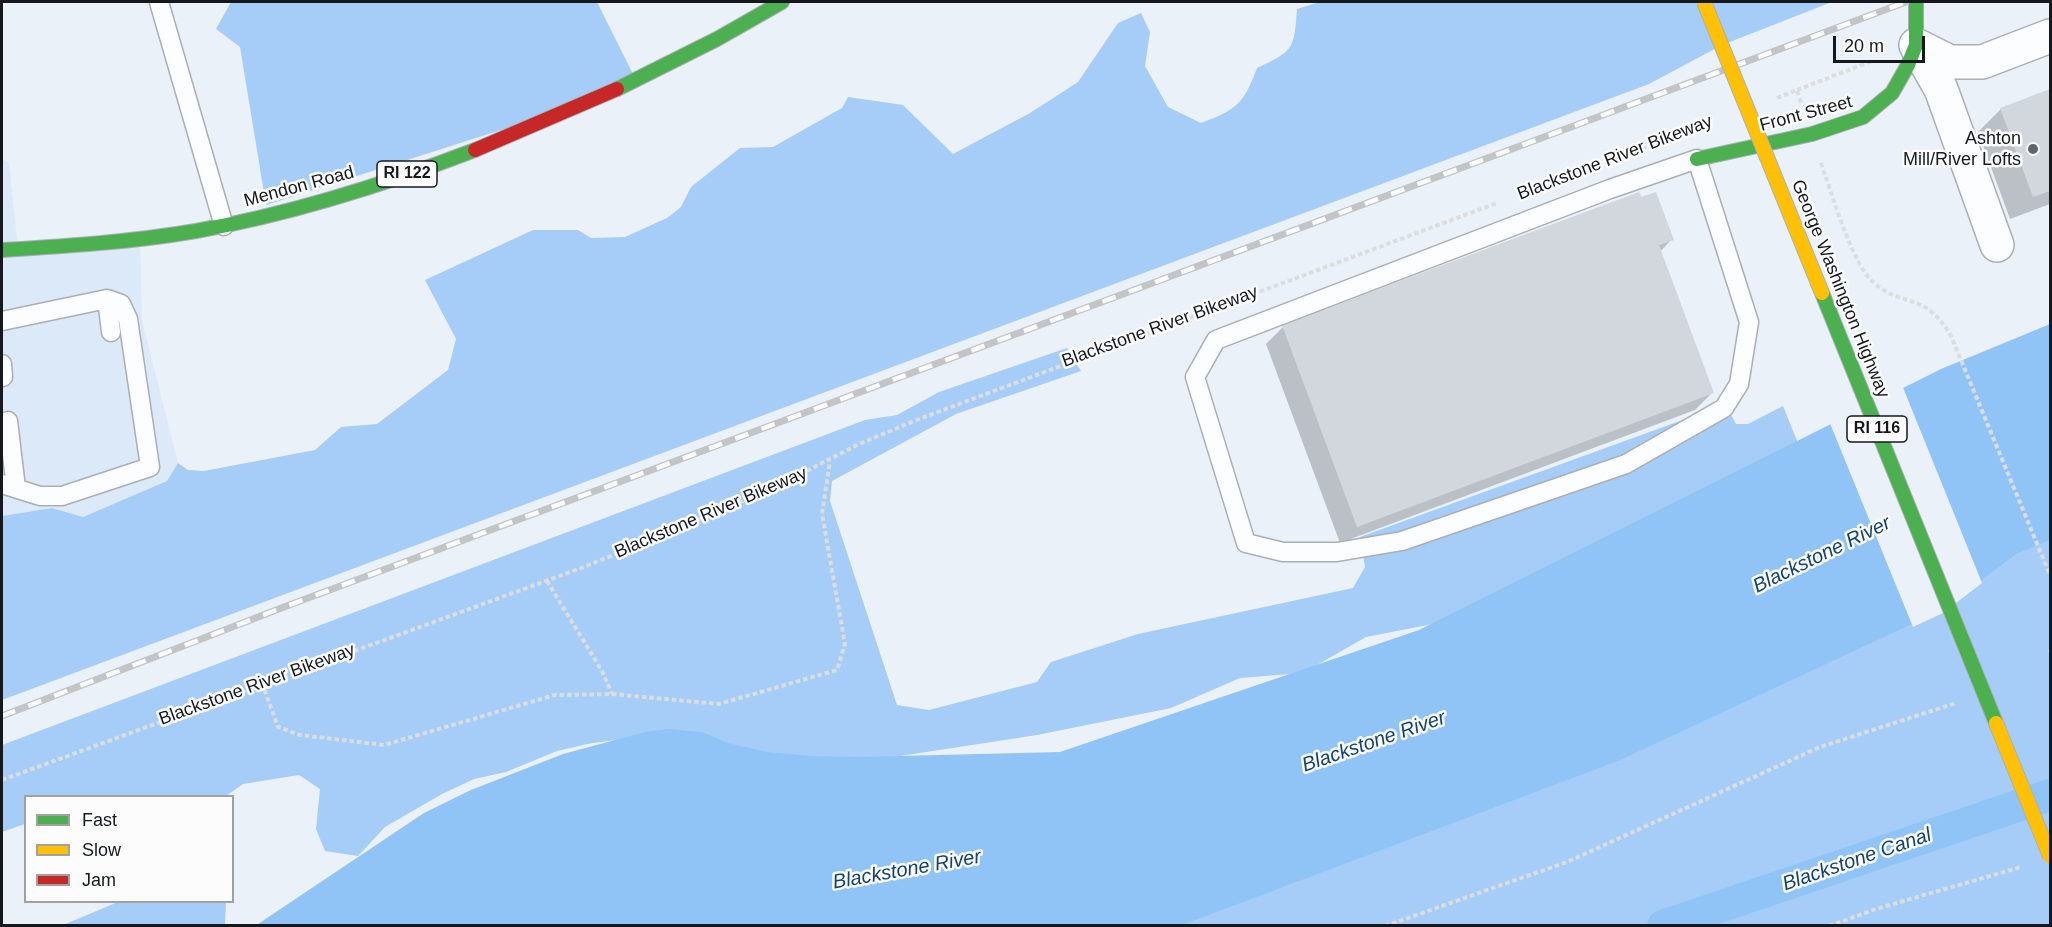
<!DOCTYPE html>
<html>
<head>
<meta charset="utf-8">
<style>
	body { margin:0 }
	#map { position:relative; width:2052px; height:927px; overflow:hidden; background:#eaf1f9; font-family:Arial,sans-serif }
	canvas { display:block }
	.frame { position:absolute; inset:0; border:3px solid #15191e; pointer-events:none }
	.legend { position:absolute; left:24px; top:795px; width:210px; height:108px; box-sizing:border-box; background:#fcfcfc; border:2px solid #a0a1a3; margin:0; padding:8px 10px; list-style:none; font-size:18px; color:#15191e }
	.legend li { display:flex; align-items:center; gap:12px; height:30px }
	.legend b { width:30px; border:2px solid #a0a1a3 }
	.scale { position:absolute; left:1833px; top:36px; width:92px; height:27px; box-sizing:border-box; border:3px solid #15191e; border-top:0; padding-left:8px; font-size:18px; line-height:21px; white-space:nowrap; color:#15191e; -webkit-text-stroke:4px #fcfcfc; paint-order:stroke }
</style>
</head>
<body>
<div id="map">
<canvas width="2052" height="927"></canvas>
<div class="frame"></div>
<ul class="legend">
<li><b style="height:8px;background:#4caf50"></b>Fast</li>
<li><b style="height:8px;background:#ffc107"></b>Slow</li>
<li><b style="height:8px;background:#c62828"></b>Jam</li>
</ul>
<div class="scale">20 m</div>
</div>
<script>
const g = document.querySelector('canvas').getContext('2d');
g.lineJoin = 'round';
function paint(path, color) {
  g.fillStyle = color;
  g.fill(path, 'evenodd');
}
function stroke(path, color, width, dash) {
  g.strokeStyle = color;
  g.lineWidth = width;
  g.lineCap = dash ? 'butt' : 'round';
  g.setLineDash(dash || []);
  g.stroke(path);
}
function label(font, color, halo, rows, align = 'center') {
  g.font = font + ' Arial,sans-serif';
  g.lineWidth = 5;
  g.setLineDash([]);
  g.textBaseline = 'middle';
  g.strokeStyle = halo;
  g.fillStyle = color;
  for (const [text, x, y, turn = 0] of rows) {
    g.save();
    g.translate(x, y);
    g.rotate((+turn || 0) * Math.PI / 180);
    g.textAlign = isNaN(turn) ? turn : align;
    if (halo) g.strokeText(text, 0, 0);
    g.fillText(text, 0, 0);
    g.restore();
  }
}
paint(new Path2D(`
	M2 159 9 163 18 249 140 243 142 320 178 463 167 481 83 517 52 508 2 516Z`), '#dce9f8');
paint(new Path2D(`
	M231 2H597L639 86 266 205 240 47 216 29Z
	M1320 2H1832L1722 45 1649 84 2 700V516L52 508 83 517 167 481 178 463 188 470 204 471 315 450 341 427 377 424 448 370 456 339 425 280 533 230H578L591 238 625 237 667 218 681 207 691 187 740 148 773 147 842 108 848 97 903 105 953 154 1030 113 1078 82 1118 23 1141 13 1150 32 1145 66 1168 107 1201 123C1237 110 1244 103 1257 68 1294 51 1294 49 1297 9Z
	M1067 348 1081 371 956 414 832 481 830 501 897 705 929 710 1037 682 1051 662 1138 634 1353 588 1365 567 1360 537 1702 413 1724 402 1736 424H1748L1783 406 1800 448 1469 617 1366 637 1303 673 1240 678 1171 708 1037 735 848 764 786 761 666 734 592 743 557 751 506 772 474 779 442 794 385 827 358 856 325 851 316 829 320 789 299 775 243 784 226 796H26L25 824 2 832V745L865 420 897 415 939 392Z
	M2050 522V925L1166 926Z
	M118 902H226L225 925H63Z`), '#a5cdf7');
paint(new Path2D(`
	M2050 324V540L2016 554 1942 610 1618 761 1182 925 255 926 424 813 471 790 563 754 645 732 669 729 702 732 728 743 767 752 812 756 859 757 1060 752 1419 630 1941 369Z`), '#91c4f6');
paint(new Path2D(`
	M1902 385 1982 583 1943 613 1913 627 1829 421Z`), '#eaf1f9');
paint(new Path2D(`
	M2050 91V204L2010 219 1978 132 2001 109Z
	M1672 239 1660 252 1712 393 1695 410 1340 543 1266 344 1283 327Z`), '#0003');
stroke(new Path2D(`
	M1663 926 2050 795`), '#91c4f6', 32);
paint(new Path2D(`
	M2050 89V191L2033 197 2000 108Z
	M1639 192 1641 197 1656 192 1674 240 1659 245 1714 393 1357 527 1282 325Z`), '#d2d7dd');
const lane = new Path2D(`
	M159 2 224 226
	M1697 159 1749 322 1739 384 1724 408 1626 464 1402 541 1337 552H1283L1246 543 1195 377 1216 340 1610 189Z
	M107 299 111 332
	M2 321 107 299 121 304 128 319 150 467 62 496H40L2 484
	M2 364 3 377
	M8 421 16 488`);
const street = new Path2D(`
	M1916 45 1941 89 1997 245
	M1916 45 1950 62H1982L2050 36`);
const fast = new Path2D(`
	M617 89 717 39 782 2
	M1697 159 1812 134 1863 117 1892 93 1908 65 1916 45V2
	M2 250C67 246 132 242 196 231 291 214 386 184 475 150`);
const jam = new Path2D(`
	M475 150 617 89`);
stroke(lane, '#aaafb5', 21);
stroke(street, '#aaafb5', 36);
stroke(fast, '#aaafb5', 16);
stroke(jam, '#aaafb5', 16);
stroke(new Path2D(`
	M1797 90 1872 61
	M1777 98 1797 90 1802 105
	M1614 159 1674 136
	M1821 163C1831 191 1852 264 1873 282 1904 309 1925 291 1951 336L2050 575
	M547 581 602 671 612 694
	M2049 652 2050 651
	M262 683 278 727 300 735 384 745 555 695 612 694 719 704 837 670 845 644 822 514 830 461
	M2 780 584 567 772 489 859 444 919 419 1497 203
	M1385 926 1567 862 1820 747 1956 703
	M1829 926 1876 909 2021 867`), '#dbdddf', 4, [4.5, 3]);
stroke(lane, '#fcfdfe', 18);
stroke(street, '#fcfdfe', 33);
stroke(fast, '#4caf50', 14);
stroke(jam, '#c62828', 14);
const rail = new Path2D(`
	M2 716 284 607 1906 2`);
stroke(rail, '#c2c4c6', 7);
stroke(rail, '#fcfcfc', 4.5, [14]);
const fastBridge = new Path2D(`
	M1822 293 1996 723`);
const slowBridge = new Path2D(`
	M1704 2 1822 293
	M1996 723 2050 856`);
stroke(fastBridge, '#aaafb5', 16, []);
stroke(slowBridge, '#aaafb5', 16, []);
stroke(fastBridge, '#4caf50', 14);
stroke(slowBridge, '#ffc107', 14);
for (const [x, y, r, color] of [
	[2033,149,6,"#60656b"]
]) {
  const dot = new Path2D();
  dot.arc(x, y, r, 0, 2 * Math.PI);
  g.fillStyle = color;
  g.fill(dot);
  stroke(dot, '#fcfcfc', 2);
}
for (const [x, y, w] of [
	[407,174,60],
	[1877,429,60]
]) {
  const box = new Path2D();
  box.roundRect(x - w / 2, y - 13, w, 26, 4.5);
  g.fillStyle = '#fcfcfc';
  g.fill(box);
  stroke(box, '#15191e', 1.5);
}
label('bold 16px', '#15191e', null, [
	["RI 122",407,174],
	["RI 116",1877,429]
]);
label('18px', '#15191e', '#fcfcfc', [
	["Front Street",1806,114,-15],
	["Blackstone River Bikeway",1615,158,-21],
	["Mendon Road",299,187,-15],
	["George Washington Highway",1840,289,68],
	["Blackstone River Bikeway",1160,327,-20],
	["Blackstone River Bikeway",711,513,-23],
	["Blackstone River Bikeway",257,685,-20]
]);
label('18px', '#15191e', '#fcfcfc', [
	["Ashton",2021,139],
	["Mill/River Lofts",2021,160]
], 'right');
label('italic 20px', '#134370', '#fcfcfc', [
	["Blackstone River",1822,555,-26],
	["Blackstone River",1374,742,-19],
	["Blackstone Canal",1857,860,-19],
	["Blackstone River",907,870,-10]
]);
</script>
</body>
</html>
